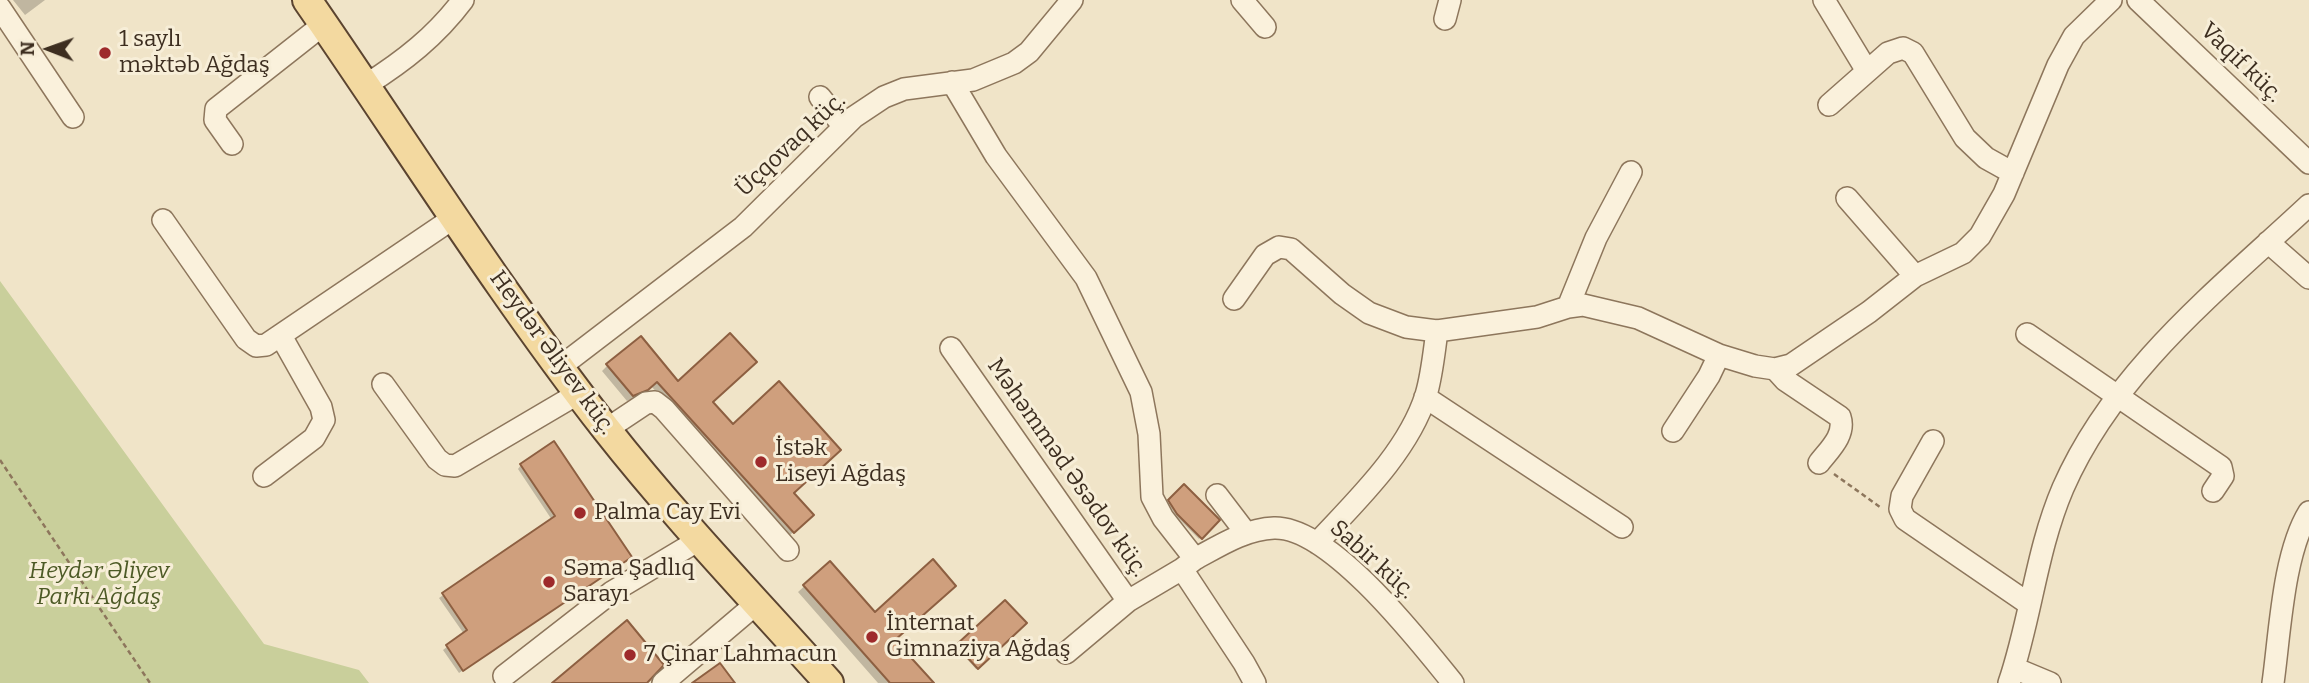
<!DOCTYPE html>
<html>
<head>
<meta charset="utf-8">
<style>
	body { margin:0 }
	#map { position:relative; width:2309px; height:683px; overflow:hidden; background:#f0e4c8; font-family:Bitter,serif }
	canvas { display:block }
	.north { position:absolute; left:14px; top:14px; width:70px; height:70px; -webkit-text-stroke:5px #f7eed8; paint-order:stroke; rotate:271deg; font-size:19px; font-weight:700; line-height:28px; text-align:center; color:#3d2e20 }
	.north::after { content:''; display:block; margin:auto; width:24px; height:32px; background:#3d2e20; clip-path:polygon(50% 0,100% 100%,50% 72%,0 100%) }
</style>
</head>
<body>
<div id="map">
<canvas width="2309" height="683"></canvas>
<div class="north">N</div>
</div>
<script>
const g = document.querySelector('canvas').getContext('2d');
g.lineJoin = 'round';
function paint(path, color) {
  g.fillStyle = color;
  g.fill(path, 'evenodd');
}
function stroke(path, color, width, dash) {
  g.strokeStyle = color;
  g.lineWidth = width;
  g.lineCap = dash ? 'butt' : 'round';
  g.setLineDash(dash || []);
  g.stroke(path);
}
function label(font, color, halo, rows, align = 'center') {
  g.font = font + ' Bitter,serif';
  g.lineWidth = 6;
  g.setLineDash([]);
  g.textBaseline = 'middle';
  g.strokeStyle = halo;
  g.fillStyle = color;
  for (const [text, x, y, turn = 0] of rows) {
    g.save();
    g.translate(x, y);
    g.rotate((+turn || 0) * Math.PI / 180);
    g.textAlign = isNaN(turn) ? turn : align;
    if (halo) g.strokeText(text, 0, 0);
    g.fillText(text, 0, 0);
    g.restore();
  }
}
paint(new Path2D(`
	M0 281 264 644 359 670 369 683H0Z`), '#c9cf9b');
paint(new Path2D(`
	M13 0H45L25 15Z
	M607 366 677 383 711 402 811 515 788 537 651 386 641 395 627 401 602 371Z
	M521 465 626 560 459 673 443 650 464 634 439 598 552 520 518 469Z
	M1184 487 1217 520 1199 539 1176 516 1168 503Z
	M830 563 875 614 893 640 931 683H878L798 592Z
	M1005 602 1024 623 976 669 956 647Z`), '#0003');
const building = new Path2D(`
	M730 333 757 362 713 402 733 424 779 381 841 450 794 493 814 515 794 533 657 382 648 390 633 396 606 364 641 336 678 381Z
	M554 441 632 557 463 671 446 645 467 630 442 593 555 516 520 464Z
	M1184 484 1220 520 1202 539 1177 514 1168 500Z
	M933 559 956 586 895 640 934 683H890L803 585 830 561 875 612Z
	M1005 600 1027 623 978 669 956 645Z
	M627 620 664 665 647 683H552Z
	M720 663 735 683H692Z`);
paint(building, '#cf9f7d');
stroke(building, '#8d5f41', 2);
const minor = new Path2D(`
	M1242 0 1265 27
	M1824 0 1867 71
	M2138 0 2309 163
	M0 8 73 117
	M1445 19 1450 0
	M952 82 996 156 1086 278 1141 392 1149 434 1152 497 1163 518 1195 559 1182 569 1244 663 1255 683
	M366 85C404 61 436 36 463 0
	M820 97 844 127
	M1829 105 1888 53 1903 48 1913 53 1965 138 1986 158 2013 173
	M232 144 215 120 216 109 324 24
	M1847 198 1915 276
	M163 220 246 339 256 346 266 345 455 217
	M2268 242 2309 278
	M1234 299 1265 255 1279 247 1291 249 1342 294 1369 313 1406 327 1437 331 1537 317 1568 307 1583 305 1638 318 1719 355 1755 366 1775 369 1791 365 1869 312 1915 276 1963 253 1980 236 2004 194 2058 65 2074 36 2111 0
	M1568 307 1596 238 1631 172
	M2027 334 2221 467 2223 476 2213 491
	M951 348 1128 601 1182 569
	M560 367 743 227 854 117 884 97 904 89 973 80 1014 63 1029 52 1072 0
	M1775 369 1785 380 1840 417C1846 435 1829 450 1819 463
	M383 384 437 459 445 465 455 466 579 393
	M1425 397 1622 527
	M607 429 646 403 655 402 664 409 788 550
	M1673 431 1709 376 1719 355
	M1933 441 1902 496 1900 509 1905 519 2029 604
	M264 476 314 438 324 420 321 407 281 336
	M1217 495 1246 533
	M1317 543C1356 501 1408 452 1426 395 1432 375 1434 352 1437 331
	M1195 559C1219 546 1245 529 1274 528 1330 526 1419 641 1453 683
	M1066 653 1128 601
	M2014 668 2050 683
	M504 676 612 592 699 540
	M663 683 756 604
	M2009 683C2031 619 2036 551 2063 488 2114 371 2218 290 2309 205
	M2273 683C2280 633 2283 554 2309 512`);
const major = new Path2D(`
	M307 0C406 143 499 292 606 429 676 518 754 599 829 683`);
stroke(minor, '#8d765c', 24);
stroke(major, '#5b4430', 32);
stroke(new Path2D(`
	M0 460 150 683
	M1834 474 1880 507`), '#8d765c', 2.5, [5, 3.5]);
stroke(minor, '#faf1dc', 21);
stroke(major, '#f3d9a0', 28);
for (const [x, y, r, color] of [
	[105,53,7,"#9e2a2b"],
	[761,462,7,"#9e2a2b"],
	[580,513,7,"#9e2a2b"],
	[549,582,7,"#9e2a2b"],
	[872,637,7,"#9e2a2b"],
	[630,655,7,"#9e2a2b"]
]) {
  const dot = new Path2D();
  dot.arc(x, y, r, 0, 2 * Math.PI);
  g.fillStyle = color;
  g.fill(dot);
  stroke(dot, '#f7eed8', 2.5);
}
label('23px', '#3d2e20', '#f7eed8', [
	["1 saylı",119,40],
	["məktəb Ağdaş",119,66],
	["İstək",775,449],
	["Liseyi Ağdaş",775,475],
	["Palma Cay Evi",594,513],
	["Səma Şadlıq",563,569],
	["Sarayı",563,595],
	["İnternat",886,624],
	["Gimnaziya Ağdaş",886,650],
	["7 Çinar Lahmacun",644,655]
], 'left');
label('23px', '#3d2e20', '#f7eed8', [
	["Vaqif küç.",2241,63,44],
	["Üçqovaq küç.",791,145,-43],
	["Heydər Əliyev küç.",552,353,54],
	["Məhəmməd Əsədov küç.",1067,468,55],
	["Sabir küç.",1372,560,42]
]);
label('italic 23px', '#4d5a26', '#f7eed8', [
	["Heydər Əliyev",99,572],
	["Parkı Ağdaş",99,598]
]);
</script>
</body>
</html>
